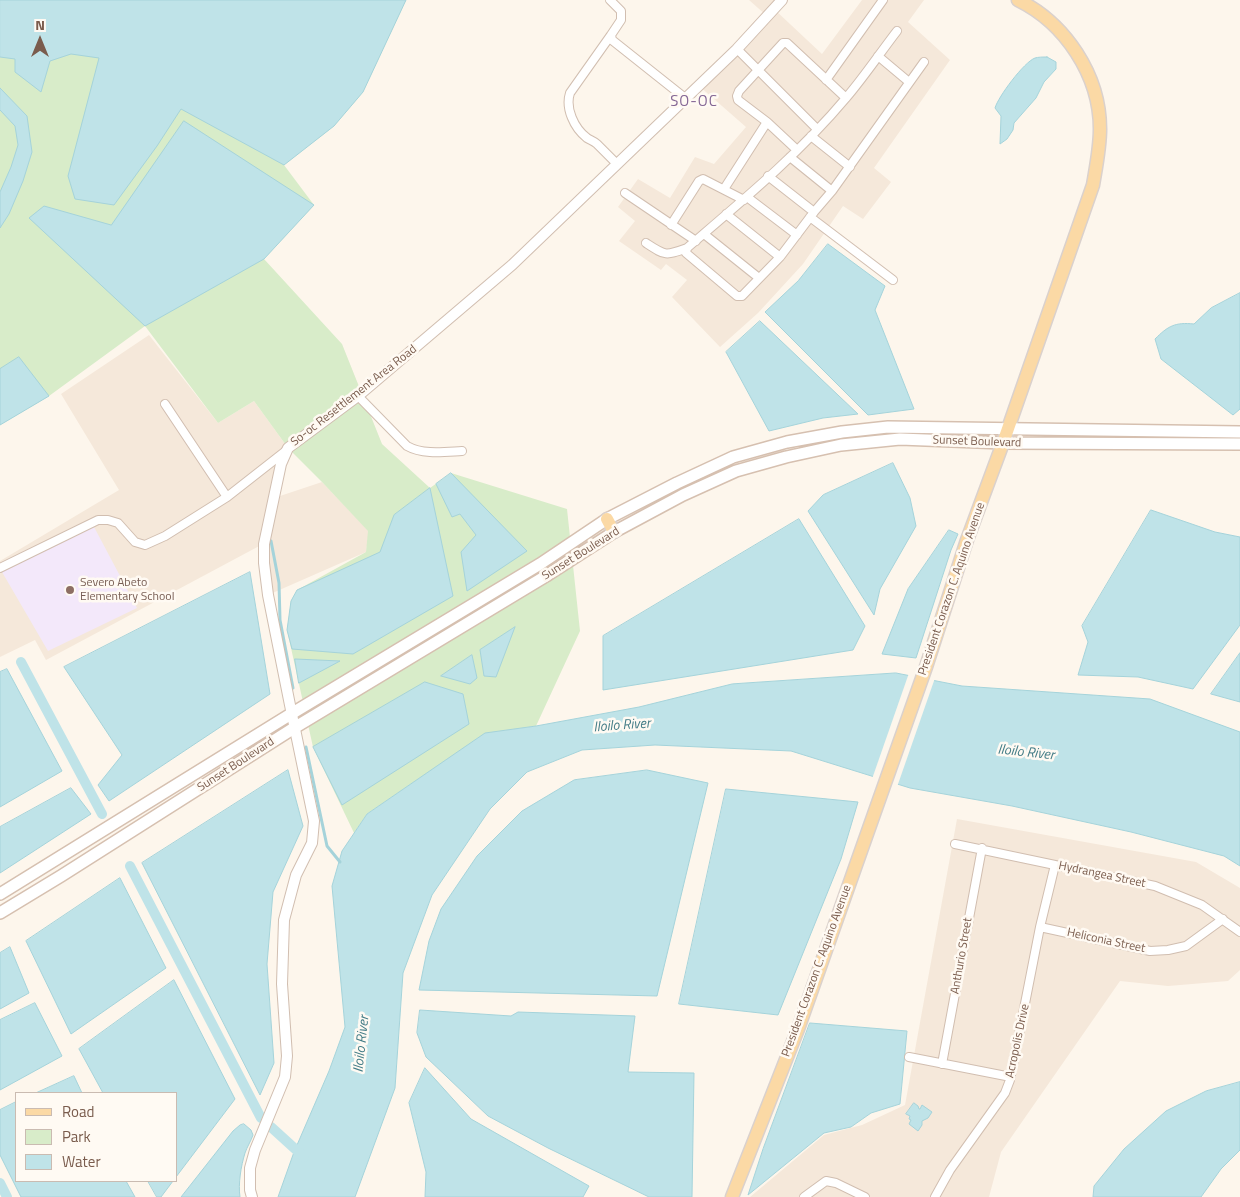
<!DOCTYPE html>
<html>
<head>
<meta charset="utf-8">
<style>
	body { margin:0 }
	#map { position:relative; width:1240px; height:1197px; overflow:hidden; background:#fdf6ec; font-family:"Titillium Web",sans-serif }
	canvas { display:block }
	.legend { position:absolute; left:15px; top:1092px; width:162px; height:90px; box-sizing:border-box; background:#fffaf3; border:1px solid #cabbb1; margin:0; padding:6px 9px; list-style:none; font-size:15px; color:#7a5c4d }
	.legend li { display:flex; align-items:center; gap:10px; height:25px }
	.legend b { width:25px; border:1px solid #cabbb1 }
	.north { position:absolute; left:15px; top:15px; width:50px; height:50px; -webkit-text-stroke:4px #fffaf3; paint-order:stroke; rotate:0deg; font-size:14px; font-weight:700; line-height:20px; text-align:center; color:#7a5c4d }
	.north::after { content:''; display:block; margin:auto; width:18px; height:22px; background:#7a5c4d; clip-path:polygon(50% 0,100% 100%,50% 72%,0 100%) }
</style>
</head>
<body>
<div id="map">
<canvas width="1240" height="1197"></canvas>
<ul class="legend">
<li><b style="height:6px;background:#fbd9a5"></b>Road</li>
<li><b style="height:14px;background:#d8ecc9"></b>Park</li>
<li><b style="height:14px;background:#bfe3e8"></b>Water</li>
</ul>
<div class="north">N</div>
</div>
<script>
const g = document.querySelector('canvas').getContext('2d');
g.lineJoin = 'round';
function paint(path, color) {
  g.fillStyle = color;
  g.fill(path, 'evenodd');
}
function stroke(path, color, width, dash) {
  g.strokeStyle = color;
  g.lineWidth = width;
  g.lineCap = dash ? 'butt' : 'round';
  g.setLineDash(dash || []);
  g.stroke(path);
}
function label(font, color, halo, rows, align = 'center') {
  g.font = font + ' "Titillium Web",sans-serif';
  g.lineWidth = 5;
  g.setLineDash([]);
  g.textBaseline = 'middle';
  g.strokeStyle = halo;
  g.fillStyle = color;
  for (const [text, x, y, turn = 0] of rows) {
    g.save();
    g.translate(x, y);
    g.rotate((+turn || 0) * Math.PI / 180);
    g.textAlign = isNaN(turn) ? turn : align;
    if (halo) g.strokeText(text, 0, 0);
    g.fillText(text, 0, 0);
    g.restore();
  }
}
paint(new Path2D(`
	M749 0H782L774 9 822 54 862 0H924L908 22 950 60 874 168 891 182 863 219 843 206 803 264 758 313 720 347 672 297 687 280 666 264 661 270 619 241 635 221 618 207 638 179 670 198 695 157 714 164 746 127 698 85 767 16Z
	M149 335 218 423 254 401 288 448 274 498 322 482 369 531 366 552 268 595 263 544 46 660 35 640 0 657V561L119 490 61 394Z
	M957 819 1196 862 1240 888V970L1228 981 1168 986 1120 981 1001 1152 989 1197H750L824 1135 862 1125 905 1105Z`), '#f5e8da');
paint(new Path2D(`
	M93 525 137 608 48 651 2 572Z`), '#f3e8fa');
paint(new Path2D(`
	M0 0H406L363 92 334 126 284 165 314 205 264 259 342 344 382 444 430 488 451 473 567 509 580 631 536 726 485 734 367 814 354 833 313 747 287 630 291 601 297 590 366 552 368 531 322 482 288 448 254 401 218 423 145 326 49 396 0 425Z`), '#d8ecc9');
const water = new Path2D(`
	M0 0H406L363 92 334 126 284 165 181 109 157 146 114 205 75 199 68 176 99 58 71 54 50 61 41 92 15 72V59L0 57Z
	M1047 57 1056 62V69L1044 82 1036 98 1014 123 1013 130 1007 139 1000 144 1001 116 995 108C998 97 1024 62 1035 58 1038 57 1043 57 1047 57Z
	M0 88 27 116 32 152 23 181 9 214 0 228V192L11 167 18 145 15 126 0 110Z
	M184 121 314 205 264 259 145 326 29 218 44 206 111 225Z
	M828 244 885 286 875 310 914 409 868 415 765 312 798 281Z
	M1240 293V409L1233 415 1161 359 1155 339C1168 326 1175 322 1194 324L1211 308Z
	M760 321 858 414 823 418 769 431 726 352Z
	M19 357 49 396 0 425V369Z
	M893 463 910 498 916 526 880 589 874 615 808 511 823 495Z
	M451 473 527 551 467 591 461 552 476 535 460 514 452 517 436 484Z
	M430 488 453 596 353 654 292 649 287 630 291 601 297 590 380 552 394 515Z
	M1151 510 1215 532 1240 537V625L1193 689 1138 677 1078 675 1088 642 1082 626Z
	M799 519 865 626 853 650 603 690V636Z
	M949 530 958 534 951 550 916 658 882 654 908 589Z
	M250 572 270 694 109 801 98 785 122 755 64 667Z
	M515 627 496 677 484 676 480 650Z
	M1240 653V702L1211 694Z
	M472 655 477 678 470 684 441 676Z
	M295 659 340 661 299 683Z
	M7 669 62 771 0 807V672Z
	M896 673 962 686 1150 699 1240 732V866L1224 856 1131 832 1012 806 910 788 791 751 655 745 582 750 527 772 490 809 432 895 403 973 395 1088 355 1197H278L294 1152 329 1071 345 1027 332 886 342 851 367 814 485 733 536 726 639 707 732 684Z
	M425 682 463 694 469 724 342 805 313 747Z
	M288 770 303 826 273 892 267 964 274 1063 260 1095 142 863Z
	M647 770 708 783 657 996 419 990 429 941 441 909 477 856 522 811 574 780Z
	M71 788 91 814 0 873V827Z
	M726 789 858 802 841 859 778 1015 679 1004Z
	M120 878 166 968 71 1034 26 941Z
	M10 947 29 993 0 1009V953Z
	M174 980 235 1099 176 1177V1093H103L79 1049Z
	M35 1003 62 1056 0 1090V1020Z
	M420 1010 511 1016 518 1012 635 1016 628 1072 694 1073 692 1197H649L548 1148 488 1116 426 1057 417 1033Z
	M810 1023 907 1031 900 1104 871 1113 851 1127 824 1133 748 1195 763 1149Z
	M425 1068 471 1119 589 1186 583 1197H425L426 1172 409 1103Z
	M74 1076 82 1093H36Z
	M1240 1082V1150L1221 1169 1201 1197H1093L1094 1186 1124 1149 1166 1111 1206 1091Z
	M16 1102V1181H126L135 1197H21L0 1155V1110Z
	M914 1103 918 1106 919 1109H920L922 1105 932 1112 928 1118 922 1121V1125L918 1131 909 1124 911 1120 909 1119 910 1116 906 1114Z
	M244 1124 251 1130 253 1135C251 1141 247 1147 245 1153 241 1166 238 1184 240 1197H181L233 1131 240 1125Z
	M148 1181H173L161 1197H157Z`);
paint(water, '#bfe3e8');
stroke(water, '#a5d3da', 1);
paint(new Path2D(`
	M909 673 935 678 897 787 872 779Z`), '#fdf6ec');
stroke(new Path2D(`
	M271 541 279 583 280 620 293 688
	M306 747 327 846 340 862`), '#a5d3da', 3);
stroke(new Path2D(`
	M21 662 102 814
	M130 866 261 1118
	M271 1127 304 1157
	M0 1183 7 1197`), '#bfe3e8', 10);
const minor = new Path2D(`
	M610 0 621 11V20L611 35 612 40 685 98
	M897 31C880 53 864 77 846 98 799 154 742 201 687 248L686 253 737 296H742L780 257 814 212 832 191 924 62
	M611 35 570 93C565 108 574 128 587 138 590 140 594 141 597 144 603 150 610 157 616 163
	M737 49 817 129
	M878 56 909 82
	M826 80 883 0
	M811 136 850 167
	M797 150 767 122 738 100 737 96 739 91 783 43H787L846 98
	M790 157 832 191
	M768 176 814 212
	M724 189 767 122
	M625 193 696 241
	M747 197 797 235
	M726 214 780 257
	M810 217 893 280
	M671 225 699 181 703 179 744 200
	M704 234 759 278
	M646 243C666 256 665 256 687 248
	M358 396 407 446C423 455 444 452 462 451
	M165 404 227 497
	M0 568 98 520H108L118 523 135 542 145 545 165 536 227 497 287 450
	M955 844 1155 886 1202 905 1240 932
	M1040 927 1150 951 1168 950 1186 946 1223 919
	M909 1057 1011 1077
	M942 1064 982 848
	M804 1197 826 1181 836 1183 865 1197
	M935 1197 950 1170 1005 1093 1010 1080 1040 927 1055 865`);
const tertiary = new Path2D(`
	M252 1197 250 1190V1168L255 1150 285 1077 287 1056 282 984 284 920 296 875 312 843 314 821 290 705 268 595 264 563V544L281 464 288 448 358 396 512 265 737 49 782 0`);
const secondary = new Path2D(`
	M0 894 291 714 540 564 607 519 677 483 733 457 787 442 842 432 888 427 1240 432
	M0 913 61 876 294 728 546 576 614 532 683 495 736 471 786 457 841 445 900 439 1003 443 1240 444`);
const primary = new Path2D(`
	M607 519 614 532
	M732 1197 798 1029 926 667 967 540 1003 443 1093 185C1096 167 1100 148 1100 129 1100 75 1065 23 1018 0`);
stroke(minor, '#d1beb0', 10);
stroke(tertiary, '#d1beb0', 12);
stroke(secondary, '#d6c0b0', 14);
stroke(primary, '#dad1cd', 15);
stroke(minor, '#fff', 8);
stroke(tertiary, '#fff', 10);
stroke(secondary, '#fff', 11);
stroke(primary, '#fbd9a5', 12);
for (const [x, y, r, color] of [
	[70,590,5,"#8d6e63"]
]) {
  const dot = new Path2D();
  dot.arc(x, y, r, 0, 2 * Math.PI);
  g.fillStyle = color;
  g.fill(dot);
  stroke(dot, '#fffaf3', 2);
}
label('12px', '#7a5c4d', '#fffaf3', [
	["So-oc Resettlement Area Road",354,396,-38],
	["Sunset Boulevard",977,442,2],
	["Sunset Boulevard",581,554,-32],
	["President Corazon C. Aquino Avenue",952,589,-71],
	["Sunset Boulevard",236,765,-33],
	["Hydrangea Street",1102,875,12],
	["Heliconia Street",1106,941,12],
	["Anthurio Street",962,956,-80],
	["President Corazon C. Aquino Avenue",817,971,-70],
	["Acropolis Drive",1018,1041,-78]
]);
label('12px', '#785e54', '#fffaf3', [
	["Severo Abeto",80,583],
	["Elementary School",80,597]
], 'left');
label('italic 14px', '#437c86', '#fffaf3', [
	["Iloilo River",622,726,-4],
	["Iloilo River",1026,753,6],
	["Iloilo River",362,1044,-84]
]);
g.letterSpacing = '1px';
label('15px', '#846695', '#fffaf3', [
	["SO-OC",694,102]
]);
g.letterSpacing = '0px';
</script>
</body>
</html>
